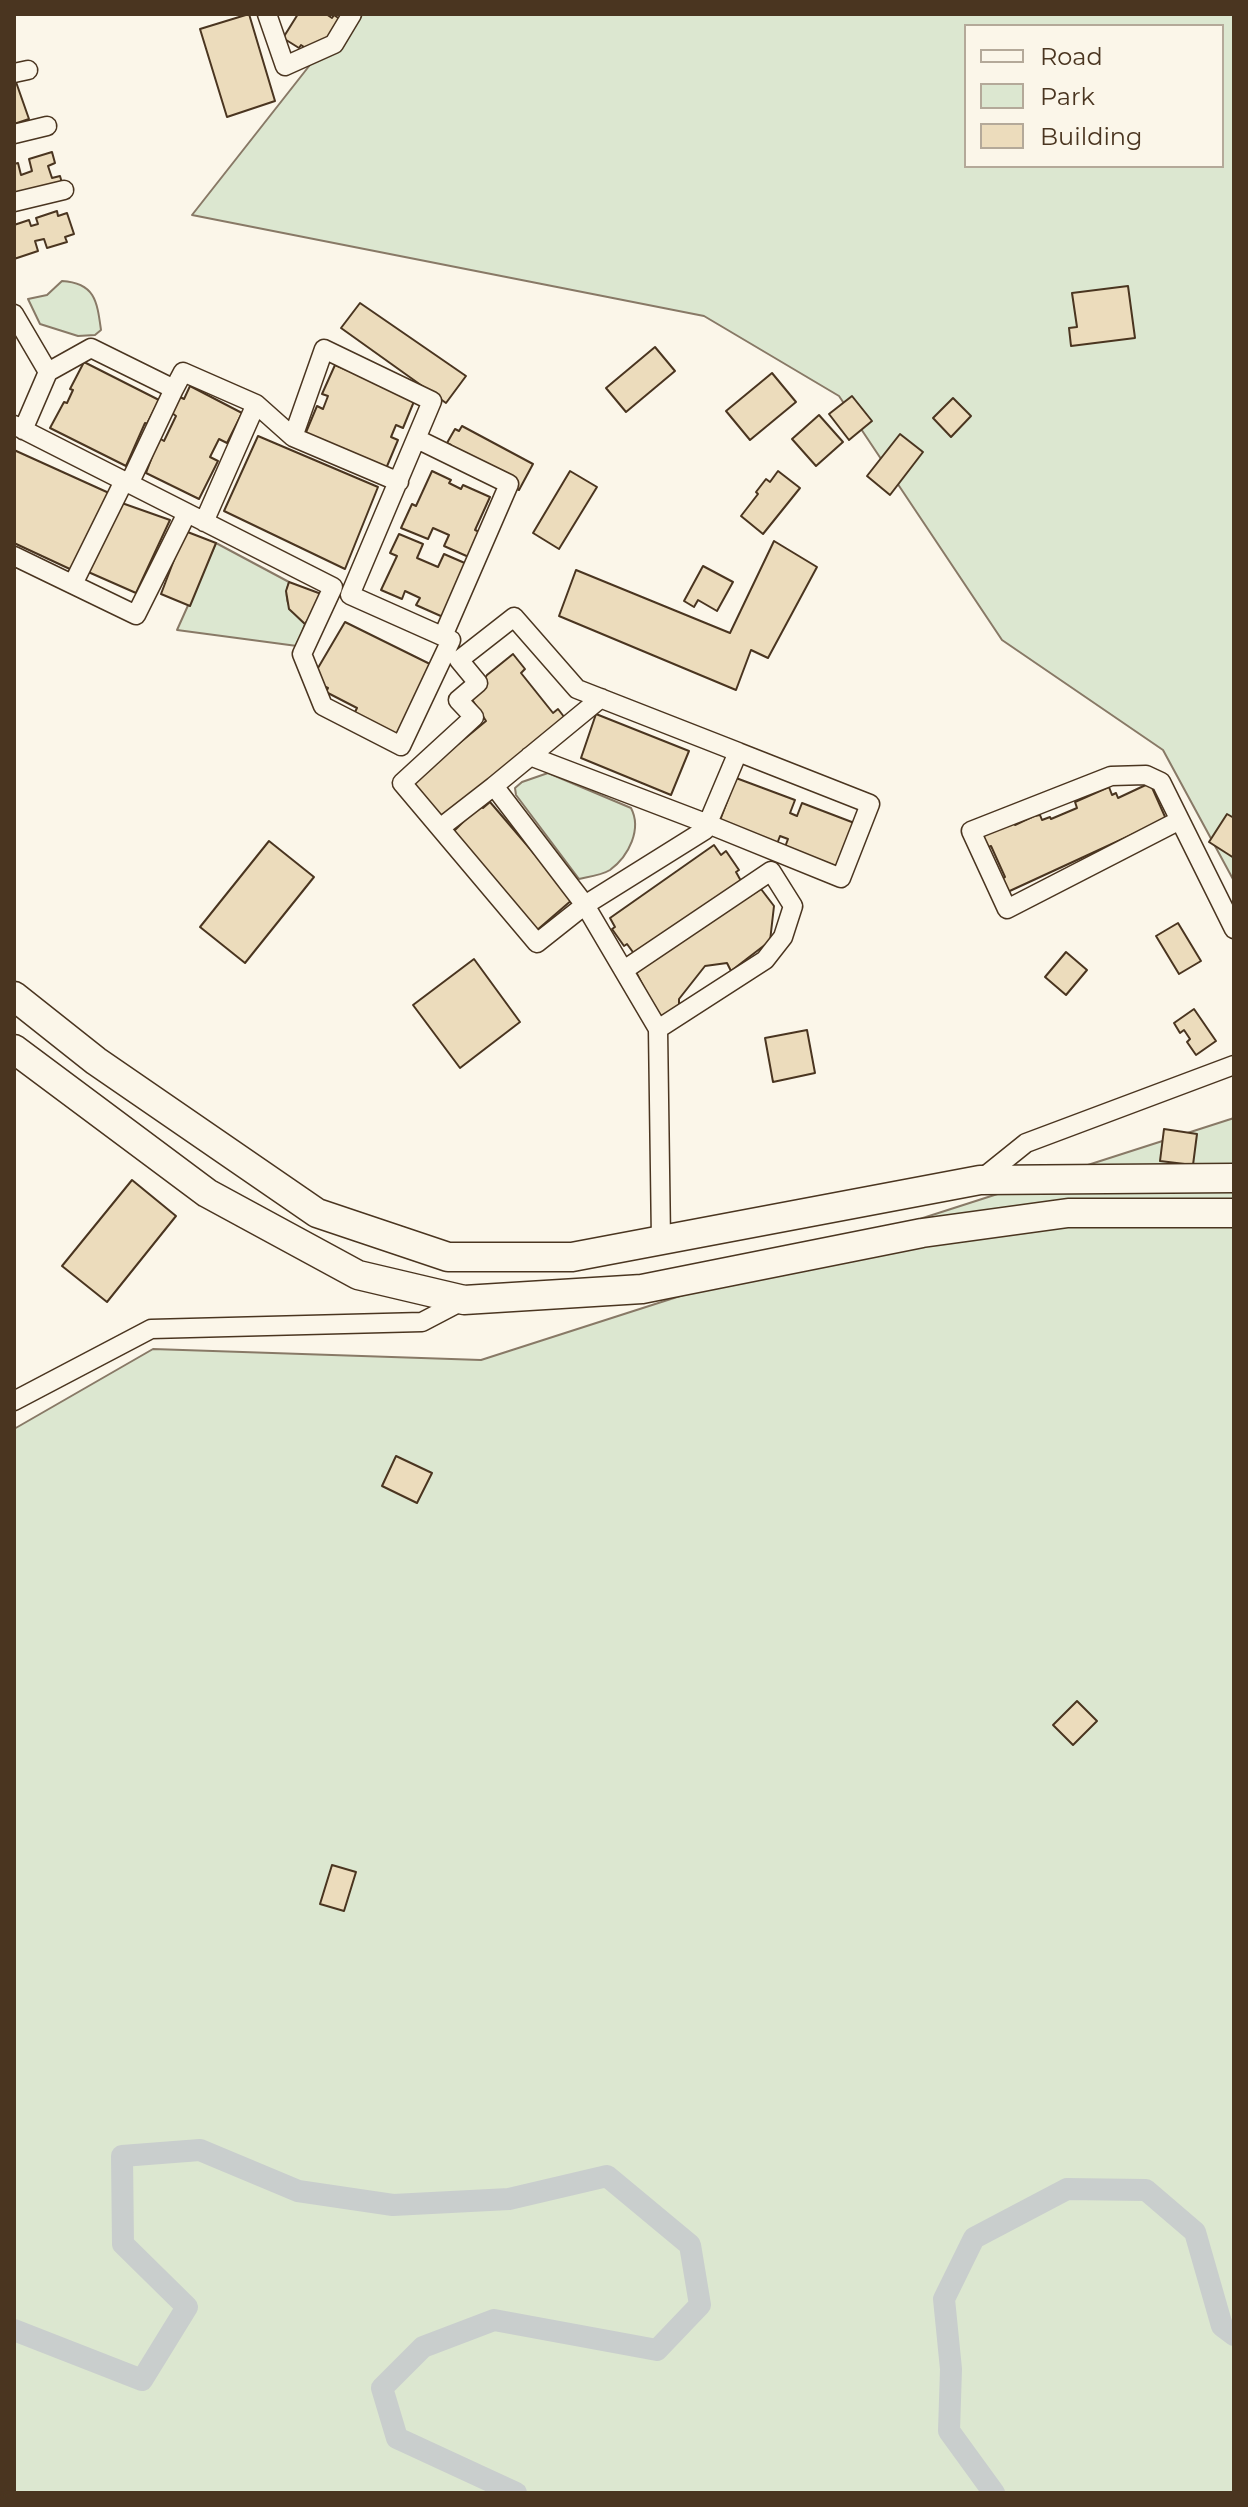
<!DOCTYPE html>
<html>
<head>
<meta charset="utf-8">
<style>
	body { margin:0 }
	#map { position:relative; width:1248px; height:2507px; overflow:hidden; background:#fbf6e9; font-family:Montserrat,sans-serif }
	canvas { display:block }
	.frame { position:absolute; inset:0; border:16px solid #4a3520; pointer-events:none }
	.legend { position:absolute; left:964px; top:24px; width:260px; height:144px; box-sizing:border-box; background:#fbf6e9; border:2px solid #b4a999; margin:0; padding:10px 14px; list-style:none; font-size:24px; color:#4a3520 }
	.legend li { display:flex; align-items:center; gap:16px; height:40px }
	.legend b { width:40px; border:2px solid #b4a999 }
</style>
</head>
<body>
<div id="map">
<canvas width="1248" height="2507"></canvas>
<div class="frame"></div>
<ul class="legend">
<li><b style="height:10px;background:#fbf6e9"></b>Road</li>
<li><b style="height:22px;background:#dce7d0"></b>Park</li>
<li><b style="height:22px;background:#ecdcbc"></b>Building</li>
</ul>
</div>
<script>
const g = document.querySelector('canvas').getContext('2d');
g.lineJoin = 'round';
function paint(path, color) {
  g.fillStyle = color;
  g.fill(path, 'evenodd');
}
function stroke(path, color, width, dash) {
  g.strokeStyle = color;
  g.lineWidth = width;
  g.lineCap = dash ? 'butt' : 'round';
  g.setLineDash(dash || []);
  g.stroke(path);
}
const green = new Path2D(`
	M350 14H1234V881L1163 750 1002 640 839 396 704 316 192 215ZM966 26H1222V166H966Z
	M62 281C95 283 97 301 101 330L95 335 78 336 40 324 28 299 47 295Z
	M216 543 289 582C282 602 291 611 305 624L297 646 177 630Z
	M548 773 631 808C642 829 629 856 610 870 602 875 588 877 579 879L516 795 515 788 522 782Z
	M1234 1118V2493H14V1429L153 1349 481 1360Z`);
paint(green, '#dce7d0');
stroke(green, '#887966', 2);
stroke(new Path2D(`
	M14 2330 142 2380 187 2307 123 2244 122 2156 200 2150 298 2191 393 2205 509 2199 607 2176 690 2245 700 2305 657 2350 494 2320 423 2347 382 2388 397 2438 516 2493
	M994 2493 949 2431 951 2369 944 2299 974 2238 1067 2189 1146 2190 1195 2232 1222 2326 1234 2335`), '#c9cecd', 22);
const building = new Path2D(`
	M249 14 275 101 227 117 200 29Z
	M298 14H326L332 18 334 15 347 24 310 51 301 45 299 48 283 38Z
	M16 82 29 119 14 124V83Z
	M52 152 55 163 48 166 52 178 60 176 64 190 41 198 38 187 25 191 14 206V164L18 163 21 175 32 171 29 159Z
	M57 211 58 216 67 213 74 234 65 237 67 242 47 248 44 239 35 241 38 251 14 259V225L29 220 31 226 38 224 36 218Z
	M1128 286 1135 338 1071 346 1069 328 1077 327 1072 293Z
	M360 303 466 376 446 403 341 328Z
	M655 347 675 371 626 412 606 388Z
	M84 362 159 400 147 424 145 423 126 466 50 428 64 402 67 403 73 390 70 389Z
	M335 365 415 399 403 428 396 425 391 437 398 440 385 471 304 437 317 406 323 409 328 396 322 394Z
	M772 373 796 402 750 440 726 411Z
	M190 386 242 413 227 443 219 439 210 457 218 461 199 499 146 473 159 438 164 441 176 416 172 413 180 397 184 399Z
	M852 396 872 421 849 440 829 414Z
	M953 398 971 416 951 437 933 418Z
	M819 415 843 442 816 466 792 439Z
	M462 426 533 464 519 490 448 451 451 445 447 443 455 429 459 431Z
	M900 434 923 452 890 495 867 476Z
	M258 436 378 487 345 569 224 511Z
	M14 450 109 493 72 570 14 543Z
	M432 471 451 480 449 483 461 489 463 485 490 497 475 530 482 533 471 558 444 546 449 535 433 528 428 539 401 528 412 504 416 506Z
	M570 471 597 487 559 549 533 533Z
	M778 471 800 488 763 534 741 516 758 494 756 492 766 479 770 482Z
	M119 502 170 520 136 593 86 571Z
	M185 531 216 543 190 606 161 594Z
	M399 534 423 544 417 558 438 567 444 554 467 564 443 617 416 605 420 598 405 591 402 599 381 590 397 556 390 553Z
	M774 541 817 567 768 658 751 650 736 690 559 616 576 570 730 633Z
	M703 566 733 582 717 611 698 600 694 607 684 601Z
	M289 582 324 595 305 624 289 609 286 591Z
	M345 622 434 666 396 741 352 718 357 708 326 692 328 688 315 682V673Z
	M513 654 525 669 521 673 553 713 558 709 568 722 441 820 410 784 486 721 471 698 487 675Z
	M596 714 689 751 671 795 581 758Z
	M736 778 795 800 790 813 797 816 802 803 857 824 841 868 785 847 788 839 780 836 777 844 719 823Z
	M1150 783 1166 819 1001 895 995 882 1005 877 991 846 981 851 974 836 1014 822 1015 825 1034 816 1040 815 1042 820 1050 817 1051 819 1077 808 1075 802 1109 787 1112 795 1116 793 1118 798Z
	M490 802 573 899 536 931 452 833 480 805 483 808Z
	M1227 814 1234 818V858L1209 842Z
	M269 841 314 877 245 963 200 927Z
	M714 845 721 855 726 851 739 870 736 872 741 881 635 955 627 944 624 946 612 929 615 927 610 918Z
	M761 889 774 906 770 941 731 971 727 963 705 966 679 999V1007L661 1021 635 970Z
	M1178 923 1201 961 1179 974 1156 936Z
	M1066 952 1087 970 1066 995 1045 977Z
	M474 959 520 1022 460 1068 413 1005Z
	M1194 1009 1216 1041 1196 1055 1187 1042 1190 1039 1184 1030 1180 1033 1174 1023Z
	M807 1030 815 1073 773 1082 765 1038Z
	M1164 1129 1197 1134 1193 1165 1160 1161Z
	M132 1180 176 1216 107 1302 62 1266Z
	M396 1456 432 1473 417 1503 382 1486Z
	M1077 1701 1097 1721 1073 1745 1053 1725Z
	M332 1865 356 1872 344 1911 320 1904Z`);
paint(building, '#ecdcbc');
stroke(building, '#4a3520', 2);
const street = new Path2D(`
	M267 14 285 66 334 44 352 14
	M14 73 28 70
	M14 134 47 126
	M14 202 64 190
	M14 314 48 372 91 348 174 389 183 372 256 404 293 437 324 349 432 401 350 595 451 640 401 746 323 706 302 654 333 587 14 425
	M23 430 48 372
	M293 437 399 482
	M417 439 509 484 443 636
	M129 484 174 389
	M204 522 256 404
	M14 556 136 615 187 513
	M73 584 124 481
	M601 698 494 786 585 905 537 943 402 783 474 717 458 700 478 683 459 660 514 617 577 689 738 752 705 830 585 905 658 1029 661 1240
	M530 756 708 824 841 878 870 804 738 752
	M1180 820 1007 909 971 831 1111 776 1146 775 1161 782 1234 929
	M440 828 494 786
	M624 970 771 871 793 906 783 937 765 960 658 1029
	M980 1180 1026 1143 1234 1065
	M14 1401 151 1329 422 1322 464 1300`);
const primary = new Path2D(`
	M14 996 96 1061 317 1213 448 1257H572L980 1180 1234 1178
	M14 1049 207 1193 358 1275 464 1300 642 1289 922 1233 1068 1213H1234`);
stroke(street, '#4a3520', 21);
stroke(primary, '#4a3520', 31);
stroke(street, '#fbf6e9', 18);
stroke(primary, '#fbf6e9', 28);
</script>
</body>
</html>
